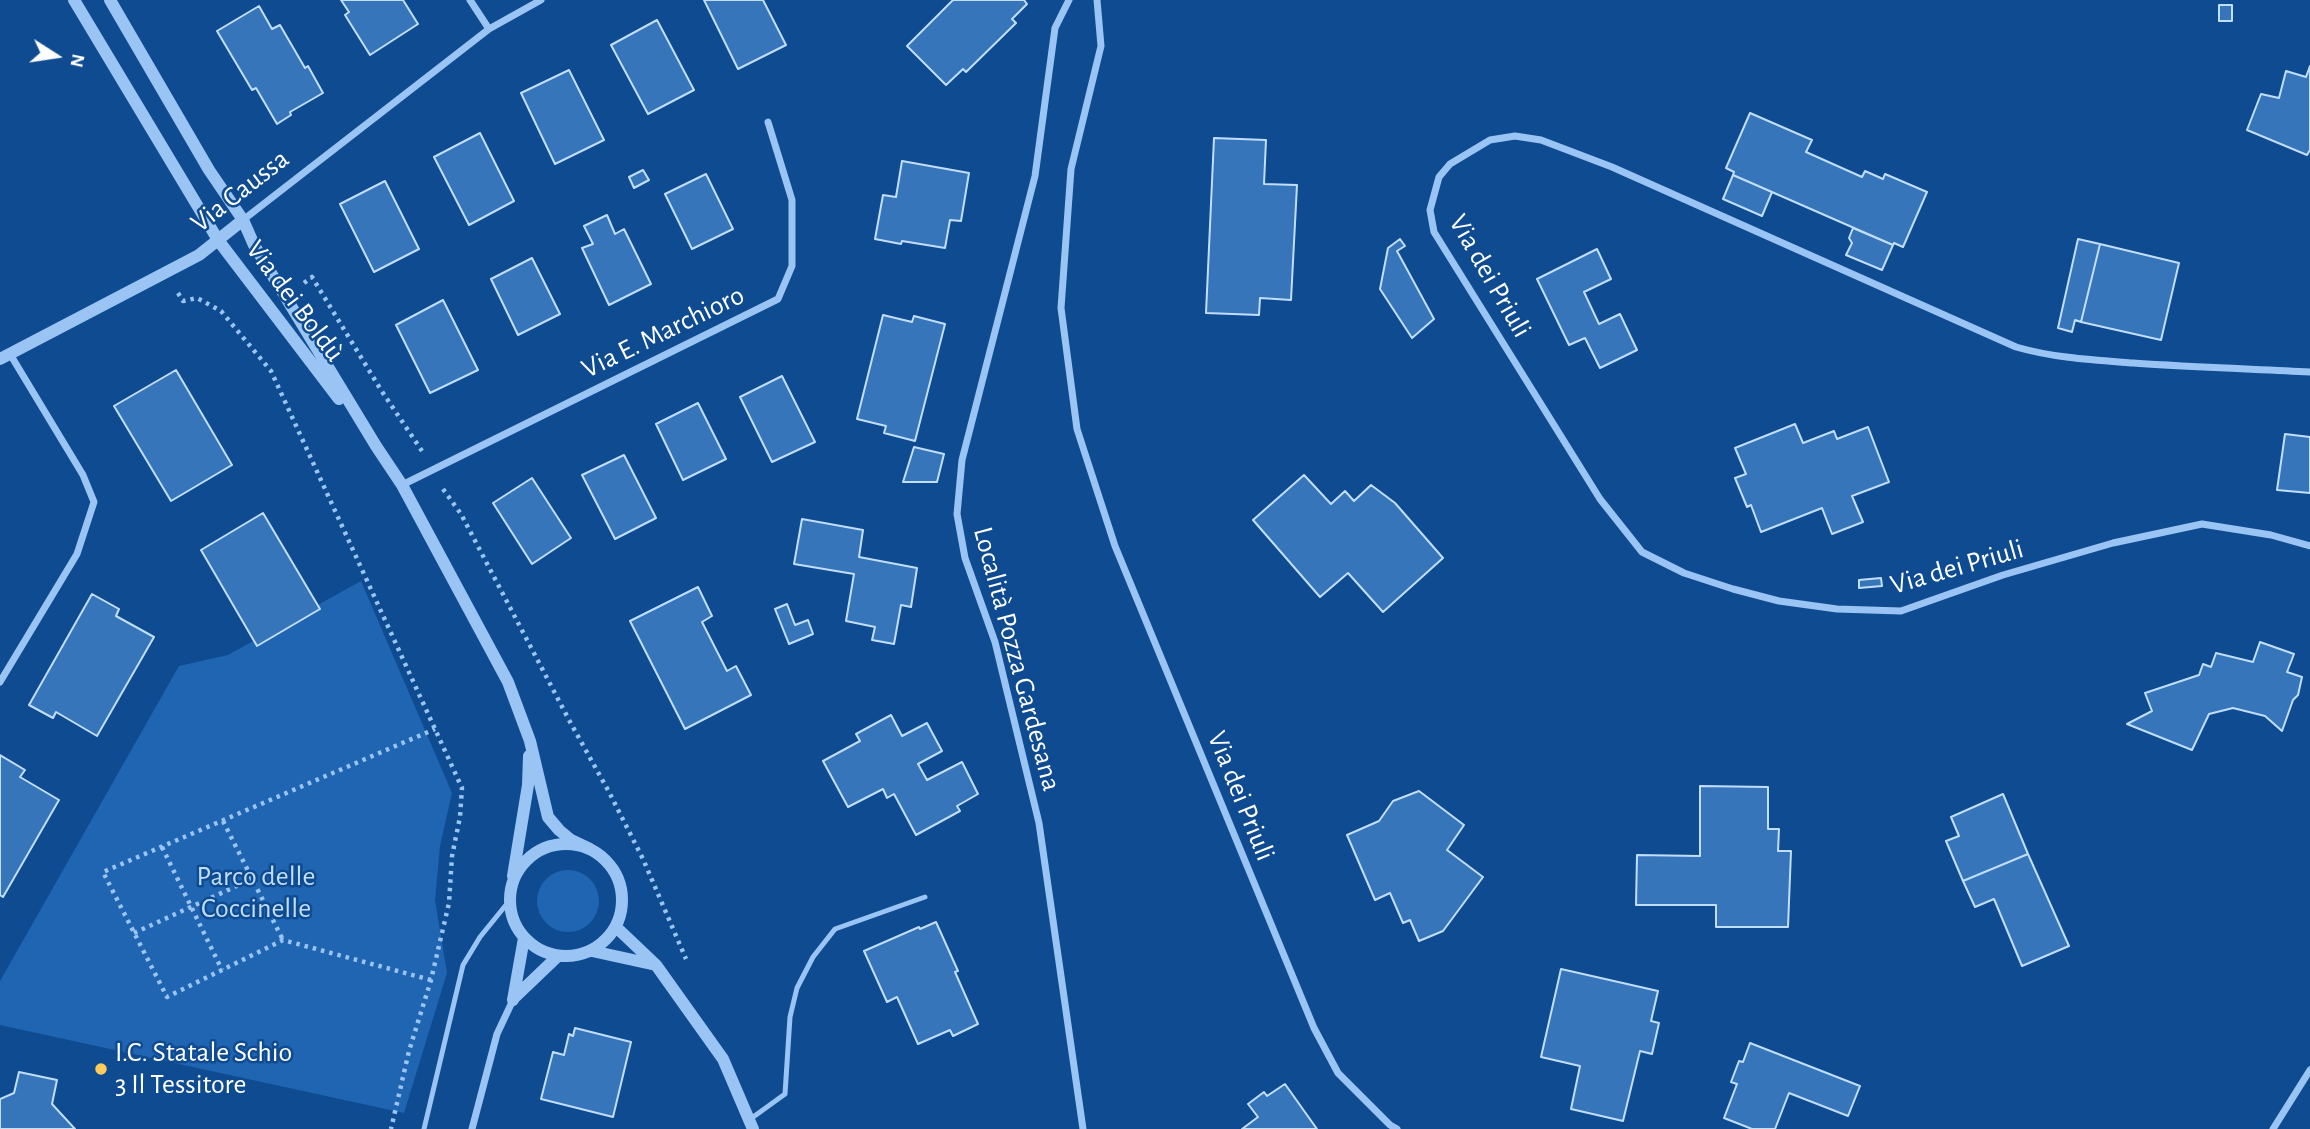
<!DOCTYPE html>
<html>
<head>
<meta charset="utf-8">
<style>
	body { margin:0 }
	#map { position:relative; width:2310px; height:1129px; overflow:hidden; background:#0f4b91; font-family:"Alegreya Sans",sans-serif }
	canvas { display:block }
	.north { position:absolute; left:21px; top:21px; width:70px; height:70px; -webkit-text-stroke:5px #0f4b91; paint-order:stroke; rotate:102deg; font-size:19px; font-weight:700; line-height:28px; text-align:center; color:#fff }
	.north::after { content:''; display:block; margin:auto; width:24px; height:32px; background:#fff; clip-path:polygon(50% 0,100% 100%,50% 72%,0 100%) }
</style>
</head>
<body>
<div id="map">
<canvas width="2310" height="1129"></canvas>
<div class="north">N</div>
</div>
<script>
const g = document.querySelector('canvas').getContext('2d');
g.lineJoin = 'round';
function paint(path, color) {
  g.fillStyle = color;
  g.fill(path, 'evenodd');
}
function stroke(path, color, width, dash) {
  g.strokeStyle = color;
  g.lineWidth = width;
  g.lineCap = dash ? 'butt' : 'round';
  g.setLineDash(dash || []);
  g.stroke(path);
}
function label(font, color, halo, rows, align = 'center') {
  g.font = font + ' "Alegreya Sans",sans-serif';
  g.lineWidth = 5;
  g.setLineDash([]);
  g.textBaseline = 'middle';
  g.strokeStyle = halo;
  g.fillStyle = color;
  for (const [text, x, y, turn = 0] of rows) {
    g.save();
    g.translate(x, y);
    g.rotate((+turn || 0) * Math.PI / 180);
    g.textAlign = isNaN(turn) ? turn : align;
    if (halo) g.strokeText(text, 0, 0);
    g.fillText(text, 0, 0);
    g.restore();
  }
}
paint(new Path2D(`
	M361 581 452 793 440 846 435 900 447 973 404 1113 0 1025V981L179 666 228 655Z
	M537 901a31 31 0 1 1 62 0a31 31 0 1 1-62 0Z`), '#2065b1');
const building = new Path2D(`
	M341 0H403L418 24 370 55 345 15 349 12Z
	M704 0H763L786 45 738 69Z
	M953 0H1024L1027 4 1012 19 1016 23 966 72 963 69 946 85 907 46Z
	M2219 5H2232V21H2219Z
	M259 6 272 29 280 25 305 68 308 66 323 93 290 112 291 115 277 124 256 88 252 90 217 31Z
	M657 20 694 90 648 114 611 45Z
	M2310 66V150L2307 155 2247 130 2261 94 2279 98 2286 71 2306 77Z
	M569 70 604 140 555 164 521 93Z
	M1750 113 1812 140 1806 152 1862 177 1865 171 1883 179 1885 174 1927 192 1903 247 1894 243 1893 245 1733 175 1734 172 1726 168Z
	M480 133 514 201 469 225 434 157Z
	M1214 138 1266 140 1264 184 1297 185 1291 300 1260 298 1259 315 1206 313Z
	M902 161 969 173 961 221 950 220 945 248 902 241 901 244 875 239 883 195 896 197Z
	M643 170 649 180 634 188 629 177Z
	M706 174 733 229 692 249 665 194Z
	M1733 175 1772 192 1762 216 1723 199Z
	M385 181 419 249 374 272 340 204Z
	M607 215 615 234 624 229 651 284 609 305 582 248 593 244 584 226Z
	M1853 228 1893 245 1882 270 1846 255 1852 243 1849 238Z
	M1400 239 1405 246 1397 251 1434 319 1412 338 1380 289 1388 248Z
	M2078 239 2100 244 2081 322 2075 320 2072 332 2058 328Z
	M2100 244 2179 263 2161 340 2081 322Z
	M1597 249 1611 279 1584 292 1599 324 1620 314 1637 350 1600 368 1585 338 1569 345 1537 279Z
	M532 258 560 314 518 335 491 279Z
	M443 300 478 370 430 393 396 325Z
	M883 315 912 322 914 316 945 324 915 441 884 433 886 426 857 419Z
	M176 370 232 465 171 501 114 406Z
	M782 376 815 442 772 462 740 397Z
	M698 403 726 459 683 480 656 424Z
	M1795 424 1803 443 1834 431 1837 439 1868 427 1889 482 1852 496 1863 522 1832 534 1822 508 1761 532 1751 505 1747 507 1735 478 1746 474 1735 448Z
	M2285 434 2310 437V493L2277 490Z
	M914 447 944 454 937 482H903Z
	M624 455 656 518 615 539 582 475Z
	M1304 475 1331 504 1345 491 1354 501 1371 485 1395 503 1443 558 1383 612 1348 573 1320 597 1253 520Z
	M532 478 571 538 532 564 493 503Z
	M263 513 320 609 257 646 201 550Z
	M802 519 863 530 859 557 917 568 911 607 901 605 894 644 872 640 875 627 846 621 854 574 794 564Z
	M1881 578 1882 586 1859 588V580Z
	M698 587 712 616 702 622 727 671 736 666 751 695 685 729 630 621Z
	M92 594 119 609 116 616 154 637 97 736 56 712 53 718 29 705Z
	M787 604 795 625 808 620 813 634 789 644 775 609Z
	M2260 642 2294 654 2287 672 2302 677 2298 695 2293 700 2282 731 2265 716 2233 708 2209 714 2192 750 2127 724 2152 711 2145 693 2199 675 2203 664 2211 667 2216 653 2253 662Z
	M891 715 902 736 927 723 942 751 918 764 927 780 962 762 978 794 957 806 960 811 916 835 894 794 887 798 883 789 848 807 823 761 860 741 856 734Z
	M0 755 25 770 20 777 59 800 3 897 0 895Z
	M1700 786 1768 787V829H1779L1778 851H1791L1788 927H1716V905H1636L1637 855 1700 856Z
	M1419 791 1464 825 1447 850 1483 877 1443 931 1419 941 1410 920 1403 923 1390 893 1375 900 1347 835 1379 821 1393 801Z
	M2003 794 2028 854 1963 881 1946 841 1959 836 1951 817Z
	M2028 854 2069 946 2022 966 1994 899 1975 907 1963 881Z
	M936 922 958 971 955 972 978 1024 953 1036 950 1030 918 1044 897 997 887 1002 864 951 919 927 920 929Z
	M1561 969 1658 991 1651 1021 1659 1023 1652 1054 1640 1051 1623 1121 1571 1109 1580 1066 1541 1057Z
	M575 1028 631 1042 613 1117 541 1099 553 1052 564 1055 569 1034 573 1036Z
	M1750 1043 1860 1086 1848 1116 1789 1093 1775 1129H1752L1724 1118 1737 1084 1731 1082 1739 1061 1743 1062Z
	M19 1072 57 1080 52 1104 75 1129H0V1099L14 1093Z
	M1285 1084 1317 1129H1242L1258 1117 1248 1104 1264 1092 1267 1096Z`);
paint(building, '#3775ba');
stroke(building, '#c1defe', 2);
stroke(new Path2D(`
	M304 283 312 277 381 390 422 451
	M178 293 183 301 197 298 221 311 271 371 462 788 460 817 452 856 449 903 431 980 409 1051 391 1129
	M443 489 461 514 569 720 609 792 643 859 686 959
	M223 821 283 940
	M162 847 222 970
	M134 933 252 879
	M431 980 283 940 167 997 103 872 435 729`), '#9ac4f4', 4.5, [3.5, 5]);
stroke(new Path2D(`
	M749 1120 785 1094 790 1017 797 988 813 957 835 929 925 897
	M424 1129 463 965 480 937 510 900`), '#9ac4f4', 5);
stroke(new Path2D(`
	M470 0 489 29
	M1069 0 1055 28 1035 176 962 460 957 514 965 558 995 642 1039 823 1083 1129
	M1097 0 1101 46 1071 169 1061 308 1077 429 1115 546 1314 1028 1338 1073 1390 1125 1397 1129
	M243 220 489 29 541 0
	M2310 372C2251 369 2192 367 2133 363 2093 360 2054 358 2016 347L1612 167 1541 140 1515 136 1490 140 1450 164 1439 177 1430 210 1434 232 1600 499 1642 552 1684 573 1733 589 1779 601 1837 609 1901 611 2003 575 2113 543 2202 524 2271 535 2310 546
	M402 485 778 299 792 266V200L768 122
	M0 682 77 554 94 502 83 475 10 354
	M472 1129 497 1034 513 1000
	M2273 1129 2310 1070`), '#9ac4f4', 7);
stroke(new Path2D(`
	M74 0 218 240 339 399
	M110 0 209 170 243 220 254 245 376 446 402 485 508 682 530 741 548 817 559 830 571 840 590 849
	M0 359 199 255 243 220
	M510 900a56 56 0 1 1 112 0a56 56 0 1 1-112 0Z
	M513 876 528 785 529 756
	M616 927 656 965 723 1059 753 1129
	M592 951 656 965
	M513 999 558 956
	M513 1000 524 938`), '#9ac4f4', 12);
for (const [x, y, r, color] of [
	[101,1069,7,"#ffcc5c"]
]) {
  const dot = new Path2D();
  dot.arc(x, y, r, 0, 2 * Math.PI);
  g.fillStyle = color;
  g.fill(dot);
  stroke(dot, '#0f4b91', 2.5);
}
label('28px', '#fff', '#0f4b91', [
	["Via Caussa",240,191,-38],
	["Via dei Priuli",1490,276,60],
	["Via dei Boldù",295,301,53],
	["Via E. Marchioro",663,332,-26],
	["Via dei Priuli",1957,567,-16],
	["Località Pozza Gardesana",1017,659,75],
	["Via dei Priuli",1241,796,68]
]);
label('28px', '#c1defe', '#0f4b91', [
	["Parco delle",256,877],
	["Coccinelle",256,909]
]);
label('28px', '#fff', '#0f4b91', [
	["I.C. Statale Schio",115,1053],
	["3 Il Tessitore",115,1085]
], 'left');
</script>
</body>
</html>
